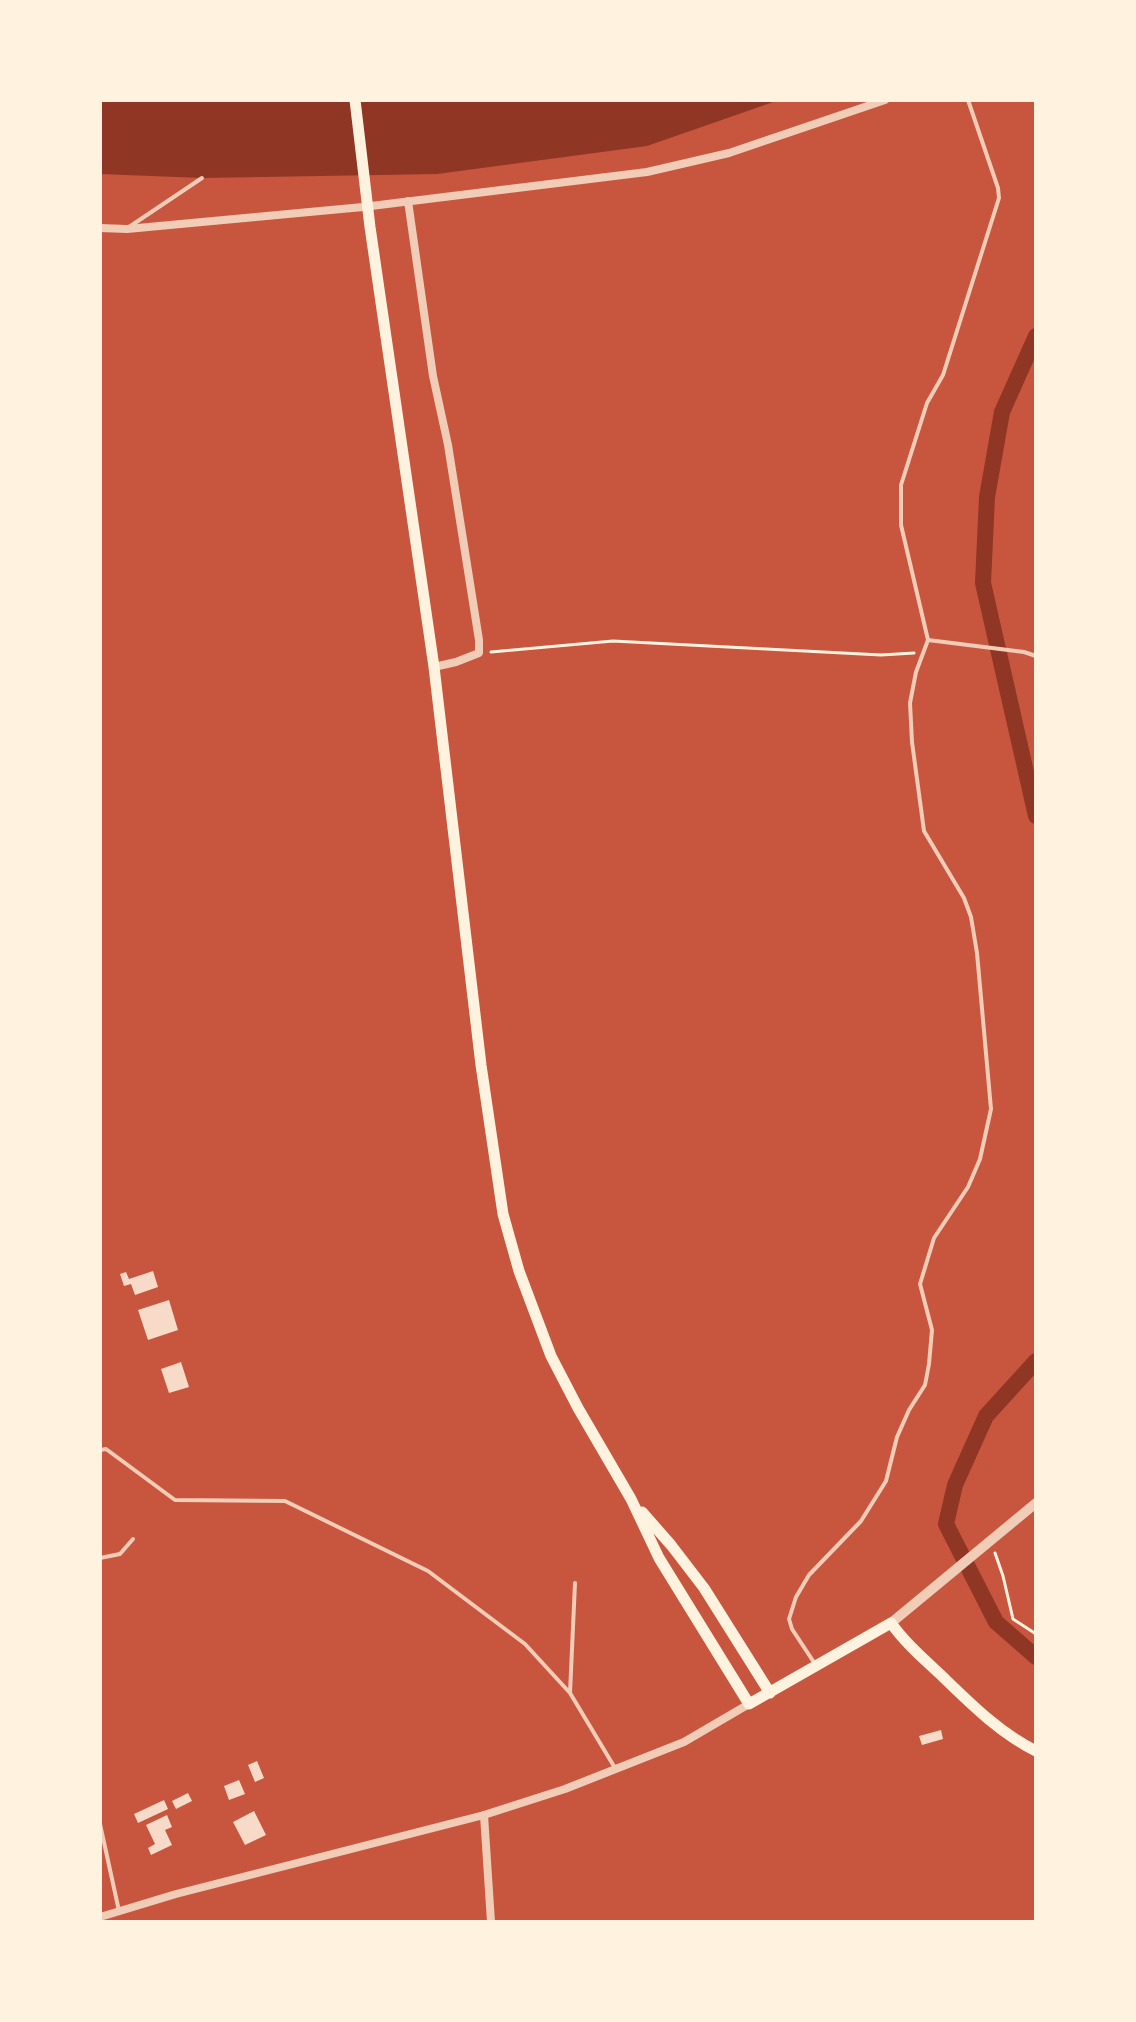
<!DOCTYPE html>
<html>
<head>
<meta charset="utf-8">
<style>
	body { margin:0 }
	#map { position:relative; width:1136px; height:2022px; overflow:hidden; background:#c8553d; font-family:"PT Serif",serif }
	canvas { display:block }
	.frame { position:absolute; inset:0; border:102px solid #fff3e0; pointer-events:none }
</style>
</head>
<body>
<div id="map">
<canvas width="1136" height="2022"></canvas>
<div class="frame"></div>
</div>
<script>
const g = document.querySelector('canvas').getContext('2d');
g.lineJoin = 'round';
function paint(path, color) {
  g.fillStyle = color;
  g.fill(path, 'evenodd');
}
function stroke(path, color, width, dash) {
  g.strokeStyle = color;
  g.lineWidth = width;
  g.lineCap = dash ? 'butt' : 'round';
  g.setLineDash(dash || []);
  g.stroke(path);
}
paint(new Path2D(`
	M100 100H779L647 146 437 174 202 178 100 174Z`), '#8f3625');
stroke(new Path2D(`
	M1036 336 1002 412 987 497 983 583 1036 816
	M1036 1361 986 1416 955 1485 946 1524 996 1622 1036 1657`), '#8f3625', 16);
paint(new Path2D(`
	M153 1271 158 1287 135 1295 131 1284 124 1286 120 1274 126 1272 129 1279Z
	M169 1300 178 1330 148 1340 138 1310Z
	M181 1362 189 1387 169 1393 161 1369Z
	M941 1730 943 1739 922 1745 919 1736Z
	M257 1761 264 1778 255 1782 248 1765Z
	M239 1780 245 1794 229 1800 224 1786Z
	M188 1793 192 1801 176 1809 172 1801Z
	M164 1800 168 1809 138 1823 134 1814Z
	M254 1811 266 1835 245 1845 233 1822Z
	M167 1815 172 1827 165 1830 172 1845 151 1855 148 1848 155 1844 146 1825Z`), '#f7dbc8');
stroke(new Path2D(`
	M491 652 613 641 881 655 914 653
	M995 1553 1003 1576 1013 1619 1036 1634`), '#fff3e0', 3);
stroke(new Path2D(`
	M129 227 202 178
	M928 640 1024 652 1036 656
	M100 1450 106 1449 175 1500 285 1501 428 1571 525 1644 570 1693
	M100 1558 120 1554 133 1539
	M575 1583 570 1693 615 1768
	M815 1664 792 1629 789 1619 796 1597 809 1575 861 1521 886 1481 897 1437 909 1410 925 1385 929 1364 932 1330 920 1284 934 1238 968 1187 980 1159 991 1109 977 953 971 917 964 898 924 831 912 742 910 703 916 672 928 640 901 525V485L927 403 943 375 999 198 998 188 968 100
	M100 1824 119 1911`), '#f1ccb7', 4);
stroke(new Path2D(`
	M408 201 433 376 448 445 479 640V653L456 662 434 667
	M100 228 127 229 363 207 647 172 729 153 885 100
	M484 1815 491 1922
	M100 1917 176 1894 484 1815 565 1789 684 1742 749 1704`), '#f1ccb7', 8);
stroke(new Path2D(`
	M891 1623 1036 1503`), '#f1ccb7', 10);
stroke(new Path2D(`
	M355 100 370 227 434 667 481 1065 503 1214 519 1271 551 1356 578 1408 631 1499 659 1558 749 1704 891 1623C906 1644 925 1660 943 1677 972 1705 1000 1733 1036 1751
	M642 1512 671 1545 704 1588 770 1693`), '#fff3e0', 11);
</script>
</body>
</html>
